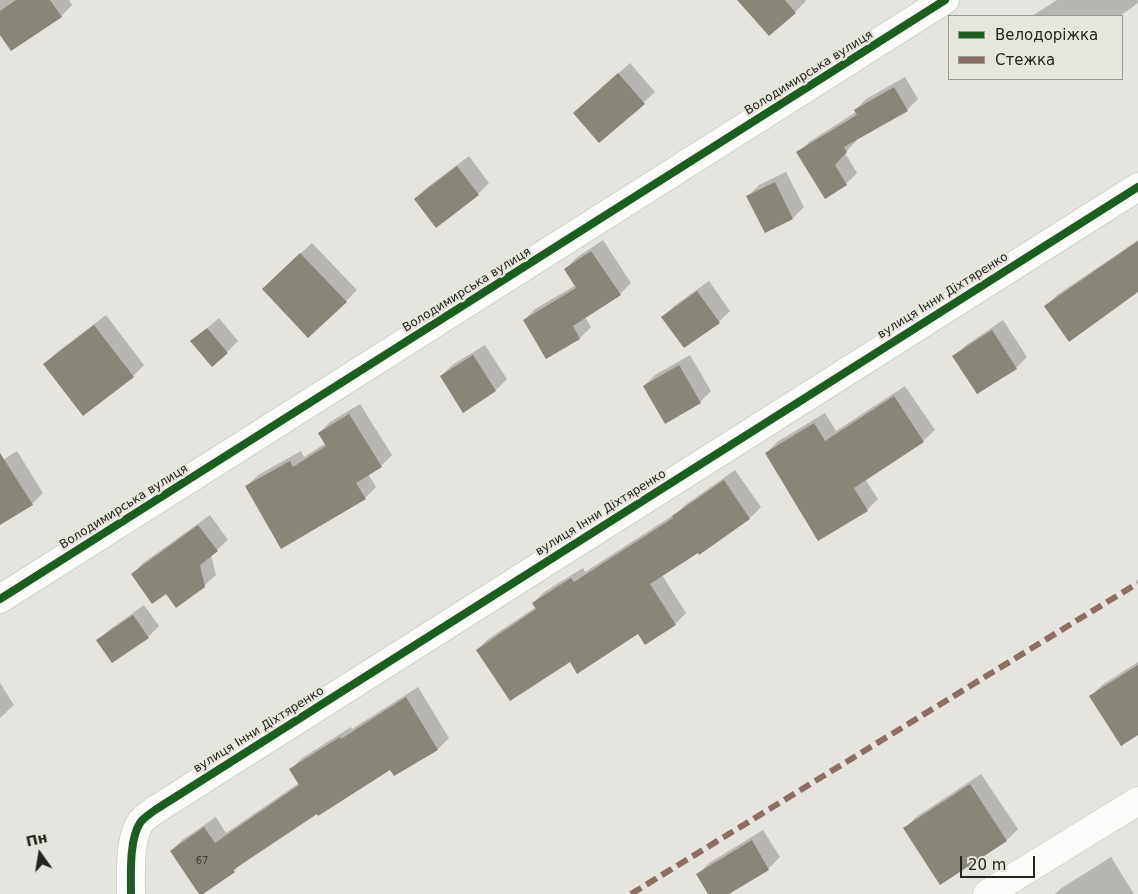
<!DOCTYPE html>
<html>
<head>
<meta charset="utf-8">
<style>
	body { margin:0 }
	#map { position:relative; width:1138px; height:894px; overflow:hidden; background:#e5e4df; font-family:"DejaVu Sans",sans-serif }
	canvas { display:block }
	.legend { position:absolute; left:948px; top:15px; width:175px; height:65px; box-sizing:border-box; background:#e7e6dd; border:1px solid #999891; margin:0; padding:6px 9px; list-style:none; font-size:15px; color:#23231f }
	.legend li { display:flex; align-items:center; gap:10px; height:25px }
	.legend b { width:25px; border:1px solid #999891 }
	.north { position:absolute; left:15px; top:829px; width:50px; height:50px; -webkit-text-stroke:4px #e7e6dd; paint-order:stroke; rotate:347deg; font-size:14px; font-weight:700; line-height:20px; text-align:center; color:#23231f }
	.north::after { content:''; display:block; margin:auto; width:18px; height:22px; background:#23231f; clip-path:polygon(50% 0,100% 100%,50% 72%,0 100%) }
	.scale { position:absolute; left:960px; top:856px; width:75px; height:22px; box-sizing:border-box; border:2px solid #23231f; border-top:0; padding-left:6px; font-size:15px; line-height:18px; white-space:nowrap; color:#23231f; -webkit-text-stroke:4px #e7e6dd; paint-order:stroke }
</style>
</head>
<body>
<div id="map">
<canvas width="1138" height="894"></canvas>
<ul class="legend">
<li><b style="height:6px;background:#1b5e20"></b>Велодоріжка</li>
<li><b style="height:6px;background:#8d6e63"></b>Стежка</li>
</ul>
<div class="north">Пн</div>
<div class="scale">20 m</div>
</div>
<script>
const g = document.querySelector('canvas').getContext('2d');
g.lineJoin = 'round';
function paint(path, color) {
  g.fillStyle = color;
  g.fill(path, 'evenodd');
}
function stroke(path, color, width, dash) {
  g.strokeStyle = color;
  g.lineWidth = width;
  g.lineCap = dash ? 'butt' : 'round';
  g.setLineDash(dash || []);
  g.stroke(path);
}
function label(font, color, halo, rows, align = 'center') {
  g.font = font + ' "DejaVu Sans",sans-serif';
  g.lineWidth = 5;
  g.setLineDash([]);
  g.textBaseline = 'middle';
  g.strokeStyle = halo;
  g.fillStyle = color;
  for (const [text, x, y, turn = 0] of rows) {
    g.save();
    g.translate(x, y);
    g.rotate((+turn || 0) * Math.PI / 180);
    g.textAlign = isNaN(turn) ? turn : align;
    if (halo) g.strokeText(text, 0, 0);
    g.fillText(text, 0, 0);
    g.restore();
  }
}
paint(new Path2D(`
	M0 0H69L72 5 61 16 0 36Z
	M739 0H805L806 1 795 12Z
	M1057 0H1138V3L1120 16H1032Z
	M630 63 655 92 600 142 574 113Z
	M905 77 918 99 907 110 857 139V140L845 153 857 173 846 184 798 153 809 142 856 112 855 110 866 99Z
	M469 156 489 183 478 194 436 226 415 199 426 188Z
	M786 172 804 207 793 218 748 196 759 185Z
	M603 240 631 283 620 294 585 317 591 327 580 338 546 357 524 320 535 309 576 285 565 269 576 258Z
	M1138 240V291L1070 340 1046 306 1057 295Z
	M312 243 357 290 346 301 274 278Z
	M709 281 730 311 719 322 684 346 663 317 674 306Z
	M106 315 144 365 133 376 45 364 56 353Z
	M219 318 238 341 227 352 192 341Z
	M1003 320 1027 357 1016 368 954 357 965 346Z
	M485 345 507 379 496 390 463 411 441 376 452 365Z
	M690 355 711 391 700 402 644 386 655 375Z
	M905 386 935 430 923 441 865 479 878 499 867 510 766 453 777 442 825 413 836 431Z
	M360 404 392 455 381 466 368 474 376 487 365 498 247 486 258 475 301 451 304 457 326 443 319 433 330 422Z
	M17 451 43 493 32 504 0 523V462Z
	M735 470 761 507 750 518 699 553 698 552 662 575 686 613 675 624 645 643 639 632 570 660 477 650 488 639 536 607 533 603 544 592 583 568 585 572 678 512 685 505Z
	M210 515 228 540 211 555 216 575 204 586 166 592 132 574 143 563Z
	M144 605 159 626 148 637 98 641 109 630Z
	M1138 662V734L1091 696 1102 685Z
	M0 683 14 705 0 718Z
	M418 687 449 738 438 749 395 775 391 769 317 812 243 862 234 871 171 851 182 840 216 817 226 833 299 783 291 769 302 758 351 727 352 729Z
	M981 774 1018 829 1007 840 905 828 916 817Z
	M763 830 780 857 768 869 726 894H710L698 874 709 863Z
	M1111 857 1134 894H1055L1060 889Z`), '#0003');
paint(new Path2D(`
	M16 0H50L62 17 11 51 0 35V11Z
	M737 0H785L796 13 769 36Z
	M618 73 645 104 599 143 573 113Z
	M894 87 908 111 844 147 847 152 835 165 847 185 825 199 796 152 857 115 854 110Z
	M457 166 479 195 436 228 414 199Z
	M775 182 793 219 765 233 746 196Z
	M1138 241V292L1069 342 1044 306Z
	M591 251 621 295 573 326 580 339 546 359 523 320 576 288 564 269Z
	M300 253 347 302 308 338 262 289Z
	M697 291 720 323 684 348 661 317Z
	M94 325 134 377 83 416 43 364Z
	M207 328 228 353 212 367 190 341Z
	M992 330 1017 369 977 394 952 356Z
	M473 355 496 391 463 413 440 376Z
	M679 365 701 403 665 424 643 386Z
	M894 396 924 442 854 488 868 511 818 541 765 453 814 423 825 441Z
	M349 414 382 467 356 483 366 499 281 549 245 486 290 461 293 467 326 446 318 433Z
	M0 453 33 505 0 525Z
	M724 480 750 519 699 555 698 553 650 584 676 625 645 645 638 634 577 674 570 662 510 701 476 650 536 609 532 603 571 578 574 582 673 518 672 516Z
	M198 525 218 551 200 565 205 587 176 608 166 594 152 604 131 574Z
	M133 615 149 638 112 663 96 640Z
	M1138 665V735L1121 746 1089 696Z
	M406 697 438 750 394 776 390 770 318 816 317 814 233 870 235 872 203 894H199L170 851 204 827 215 843 299 785 289 769 340 737 341 739Z
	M970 784 1007 841 940 885 903 828Z
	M752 840 769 870 729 894H708L696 874Z`), '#888579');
const minor = new Path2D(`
	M0 599 945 0
	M131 894C131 875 129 840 140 823 143 818 150 814 155 810L1138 187
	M987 894 1138 801`);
stroke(minor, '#bdbdb9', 29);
stroke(minor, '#fbfbfa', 28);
stroke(new Path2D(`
	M631 894 1138 583`), '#8d6e63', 6, [12, 6]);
stroke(new Path2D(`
	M0 599 945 0
	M131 894C131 875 129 840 140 823 143 818 150 814 155 810L1138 187`), '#1b5e20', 8);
label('10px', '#3c3c36', null, [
	["67",202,861]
]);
label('12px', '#23231f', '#e7e6dd', [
	["Володимирська вулиця",809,73,-32],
	["Володимирська вулиця",467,290,-32],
	["вулиця Інни Діхтяренко",943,296,-32],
	["Володимирська вулиця",124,507,-32],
	["вулиця Інни Діхтяренко",601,513,-32],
	["вулиця Інни Діхтяренко",259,730,-32]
]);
</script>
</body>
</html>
